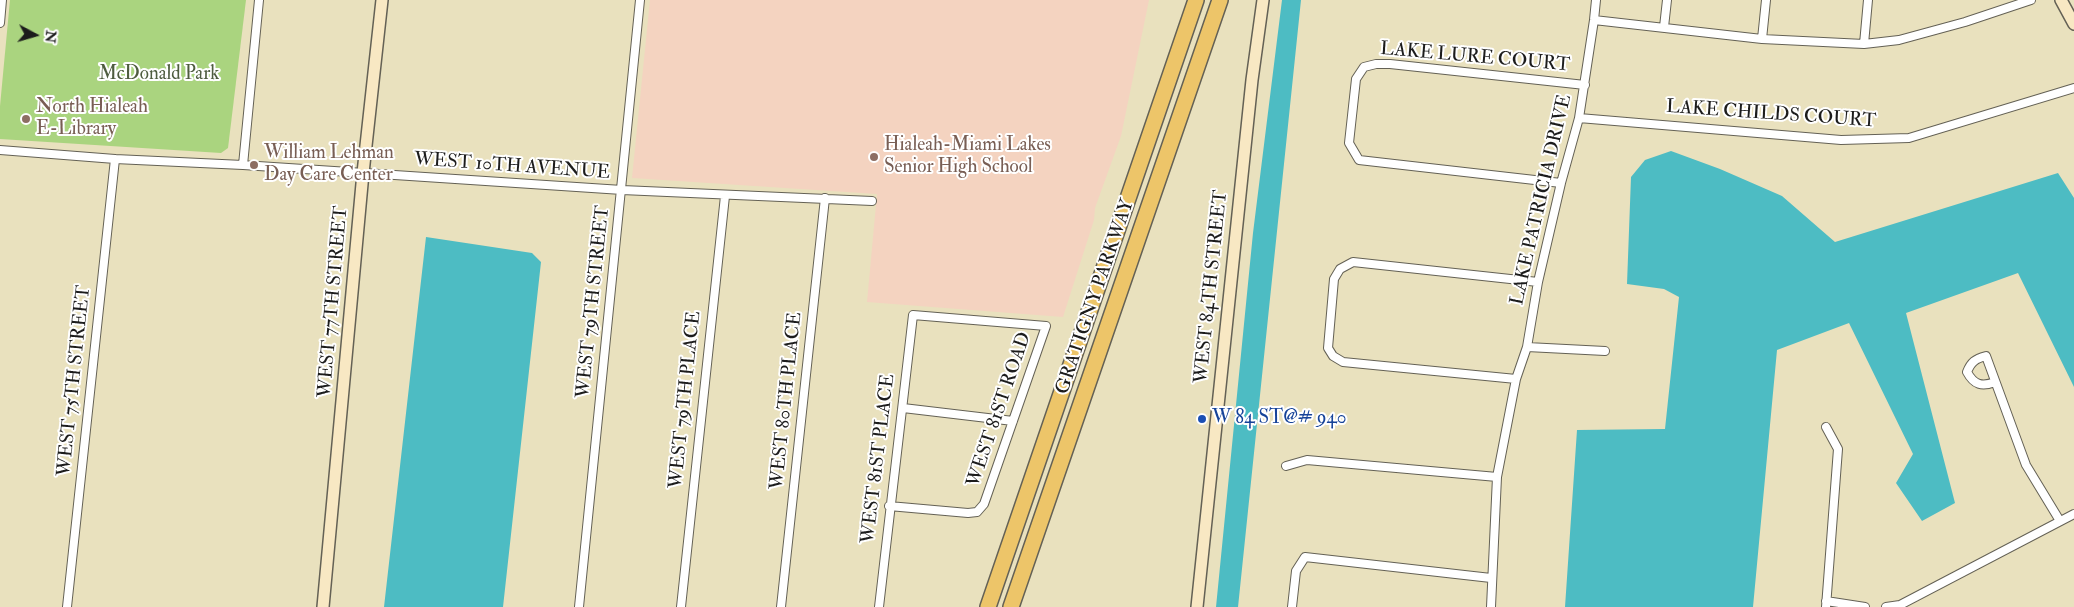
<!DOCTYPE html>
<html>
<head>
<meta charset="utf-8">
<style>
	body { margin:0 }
	#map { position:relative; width:2074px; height:607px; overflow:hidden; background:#e9e1be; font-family:"IM FELL Double Pica",serif }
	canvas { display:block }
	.north { position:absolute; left:10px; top:10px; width:50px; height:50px; -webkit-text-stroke:4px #fff; paint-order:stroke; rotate:96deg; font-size:14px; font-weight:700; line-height:20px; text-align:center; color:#1c1c1c }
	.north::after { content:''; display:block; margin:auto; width:18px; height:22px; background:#1c1c1c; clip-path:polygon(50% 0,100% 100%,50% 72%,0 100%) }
</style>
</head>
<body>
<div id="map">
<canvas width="2074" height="607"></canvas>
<div class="north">N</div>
</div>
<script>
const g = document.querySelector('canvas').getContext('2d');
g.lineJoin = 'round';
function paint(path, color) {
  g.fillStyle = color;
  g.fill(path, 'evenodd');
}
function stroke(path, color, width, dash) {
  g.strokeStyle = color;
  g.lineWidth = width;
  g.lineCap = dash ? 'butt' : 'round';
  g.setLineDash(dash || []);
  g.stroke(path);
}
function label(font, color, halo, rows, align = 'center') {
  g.font = font + ' "IM FELL Double Pica",serif';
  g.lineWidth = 4;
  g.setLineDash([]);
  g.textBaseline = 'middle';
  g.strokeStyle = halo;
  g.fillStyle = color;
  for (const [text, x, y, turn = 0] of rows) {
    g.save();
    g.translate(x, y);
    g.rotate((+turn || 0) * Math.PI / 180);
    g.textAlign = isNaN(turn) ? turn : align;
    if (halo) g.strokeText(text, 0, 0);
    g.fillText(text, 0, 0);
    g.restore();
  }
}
paint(new Path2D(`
	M650 0H1149L1121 136 1095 208 1094 220 1063 317 867 302 877 194 632 178Z`), '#f4d3c0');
paint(new Path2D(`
	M10 0H246L228 148 221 153 0 139V106Z`), '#aad47f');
paint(new Path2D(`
	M1282 0H1301L1238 607H1216L1253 233Z
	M1671 151 1720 169 1782 196 1835 242 2058 173 2074 198V387L2018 273 1906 313 1955 503 1922 521 1896 483 1913 454 1849 323 1777 350 1753 607H1565L1577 430 1665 429 1679 297 1664 289 1627 284 1631 177 1645 160Z
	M426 237 532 253 541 262 503 607H384Z`), '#4dbcc3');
const street = new Path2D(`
	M1594 20 1762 39 1864 44 1899 40 1965 22 2031 0
	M0 23 2 0
	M1664 27 1667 0
	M1762 39 1766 0
	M1864 44 1868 0
	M1579 118 1841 140 1909 138 2074 88
	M0 150 115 159 243 165 622 190 872 201
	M243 165 259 0
	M1561 183 1359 160 1349 143 1356 79 1364 67 1376 64H1390L1585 85
	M1527 347 1605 351
	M1516 379 1343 362 1333 356 1328 348 1334 279 1340 269 1353 262 1538 282
	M1995 382C1982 387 1974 385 1967 372 1971 362 1975 359 1986 356L2026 465 2060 521
	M903 408 1013 421
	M1826 427 1838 449 1826 607
	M1286 466 1307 460 1497 477
	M1826 601 1865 607
	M67 607 115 159
	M579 607 640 0
	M681 607 725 196
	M781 607 825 198
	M879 607 913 315 1046 326 984 504 977 512 968 513 889 506
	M1292 607 1296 571 1305 557 1491 578
	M1491 607 1497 477 1516 379 1527 347 1538 282 1561 183 1579 118 1594 20 1596 0
	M1886 607 1900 605 2074 514`);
const secondary = new Path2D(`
	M2061 0 2074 24
	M323 607 363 173 382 0
	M1197 607 1252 80 1263 0`);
const highway = new Path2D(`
	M988 607 1196 0
	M1011 607 1220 0`);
stroke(street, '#646155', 10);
stroke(secondary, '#646155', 14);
stroke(highway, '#646155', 18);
stroke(street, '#fff', 8);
stroke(secondary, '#f8e8c3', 11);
stroke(highway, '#edc569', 15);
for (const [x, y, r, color] of [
	[26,119,5,"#8d6e63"],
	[874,157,5,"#8d6e63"],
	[254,165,5,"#8d6e63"],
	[1202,419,5,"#1a4fb4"]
]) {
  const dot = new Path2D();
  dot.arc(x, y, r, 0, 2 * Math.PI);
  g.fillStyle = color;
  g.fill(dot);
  stroke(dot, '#fff', 2);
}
label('19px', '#1c1c1c', '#fff', [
	["LAKE LURE COURT",1475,58,5],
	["LAKE CHILDS COURT",1771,115,4],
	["WEST 10TH AVENUE",512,167,4],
	["LAKE PATRICIA DRIVE",1542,200,-77],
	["WEST 84TH STREET",1212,287,-84],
	["GRATIGNY PARKWAY",1096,297,-71],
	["WEST 77TH STREET",334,302,-85],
	["WEST 79TH STREET",594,302,-84],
	["WEST 75TH STREET",75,381,-84],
	["WEST 79TH PLACE",686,400,-84],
	["WEST 80TH PLACE",787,401,-84],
	["WEST 81ST ROAD",1000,410,-71],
	["WEST 81ST PLACE",879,459,-83]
]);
label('19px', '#4e5c3f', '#fff', [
	["McDonald Park",159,75]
]);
label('19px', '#785e54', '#fff', [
	["North Hialeah",36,108],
	["E-Library",36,130],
	["Hialeah-Miami Lakes",884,146],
	["Senior High School",884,168],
	["William Lehman",264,154],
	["Day Care Center",264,176]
], 'left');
label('19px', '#164399', '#fff', [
	["W 84 ST@# 940",1212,419]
], 'left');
</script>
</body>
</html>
